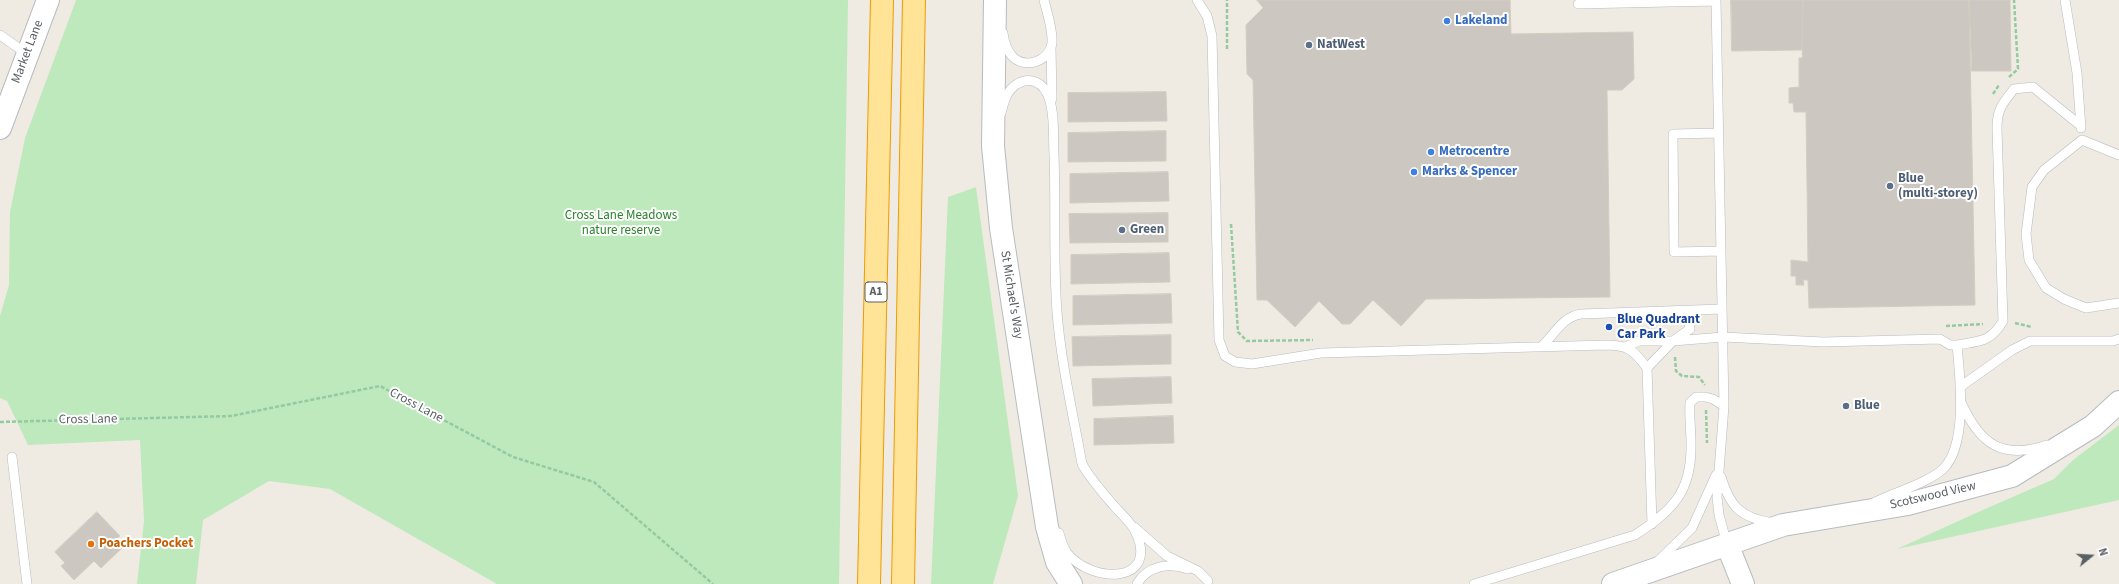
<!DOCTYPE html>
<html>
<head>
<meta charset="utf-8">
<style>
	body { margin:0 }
	#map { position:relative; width:2119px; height:584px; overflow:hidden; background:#efebe2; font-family:"Source Sans 3",sans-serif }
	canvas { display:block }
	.north { position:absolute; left:2071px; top:536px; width:40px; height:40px; -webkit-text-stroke:3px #fff; paint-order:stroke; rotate:72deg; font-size:11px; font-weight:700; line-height:16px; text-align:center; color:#5a5f64 }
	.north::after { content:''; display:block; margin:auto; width:14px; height:18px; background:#5a5f64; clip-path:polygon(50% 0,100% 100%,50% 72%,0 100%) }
</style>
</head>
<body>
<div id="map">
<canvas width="2119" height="584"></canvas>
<div class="north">N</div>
</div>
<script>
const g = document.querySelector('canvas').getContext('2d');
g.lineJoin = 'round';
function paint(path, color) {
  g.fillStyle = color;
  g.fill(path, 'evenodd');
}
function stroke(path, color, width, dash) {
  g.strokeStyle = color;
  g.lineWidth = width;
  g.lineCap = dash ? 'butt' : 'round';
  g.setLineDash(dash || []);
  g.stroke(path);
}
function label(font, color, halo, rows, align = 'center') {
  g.font = font + ' "Source Sans 3",sans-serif';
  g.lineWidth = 4;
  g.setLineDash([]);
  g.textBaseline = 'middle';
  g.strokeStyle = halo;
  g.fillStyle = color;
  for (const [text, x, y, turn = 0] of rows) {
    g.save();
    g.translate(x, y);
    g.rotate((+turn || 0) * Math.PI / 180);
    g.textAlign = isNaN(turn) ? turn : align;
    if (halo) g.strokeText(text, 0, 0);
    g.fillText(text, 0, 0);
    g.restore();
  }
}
paint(new Path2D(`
	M76 0H848L839 584H497L330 489 269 481 203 520 196 584H137L144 521 140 440 28 445 7 401 0 398V316L9 285 10 212 25 138Z
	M976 187 1018 496 993 584H931L948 197Z
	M2119 425V500L1897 549 1976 513 2054 479 2073 460Z`), '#bee9bc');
const building = new Path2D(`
	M1257 0H1510L1511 34 1633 32 1634 79 1622 90H1607L1610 297 1426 299 1401 326 1373 300 1350 324H1342L1319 301 1295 327 1267 300H1257L1253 80 1247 74 1246 25 1263 8Z
	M1731 0H1803L1802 50 1732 51Z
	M1803 0H1969L1975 305 1809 308 1808 280H1803L1804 285H1796V276H1791V260L1808 262 1806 112H1794L1793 103H1789V88L1799 87V58H1802Z
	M1969 0H2010L2011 71H1972Z
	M1166 92 1167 121 1068 122V93Z
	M1166 131V161L1068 162V133Z
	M1168 172 1169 201 1070 203V174Z
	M1168 213V242L1070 243 1069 214Z
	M1169 253 1170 282 1071 284V255Z
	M1171 294 1172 323 1073 325V296Z
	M1171 335V364L1073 366 1072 337Z
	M1171 377 1172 403 1093 406 1092 379Z
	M1173 416 1174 443 1094 445V419Z
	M97 512 120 536 115 540 122 548 101 568 94 561 74 580 61 566 65 563 55 552Z`);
paint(building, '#ccc8c1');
stroke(building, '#d4ccbf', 1);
const service = new Path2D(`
	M1197 0 1207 16 1212 36 1219 340 1225 356 1235 362 1252 364 1321 353 1605 345C1628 345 1634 350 1647 368L1652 524
	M2065 0 2077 73 2081 128
	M1578 4 1716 1 1724 406 1717 497 1719 515 1727 544
	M1003 33C1004 41 1007 50 1012 56 1025 70 1050 61 1052 43 1053 29 1047 13 1044 0
	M0 35 27 54
	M1051 48 1052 99
	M1001 113C1004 102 1006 91 1017 84 1031 76 1044 83 1049 98 1055 115 1053 136 1054 155 1056 207 1053 260 1057 312 1061 363 1073 414 1082 464 1091 480 1103 493 1115 507 1122 515 1132 523 1136 533 1159 584 1092 584 1067 553 1063 547 1061 540 1059 533
	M1719 133 1673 134 1674 252 1721 251
	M2082 140 2044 170 2032 187 2026 234 2029 260 2046 288 2064 299 2086 308 2119 303
	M2082 140 2119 155
	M1957 345C1980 341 1991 342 2003 321L1997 128C1997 109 2003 103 2014 89L2033 87 2081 126
	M1542 346C1555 334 1562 317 1581 314L1722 309
	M1625 347 1639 341H1673L1723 337 1823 342 1940 339 1950 345H1957C1960 376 1968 445 1943 469 1929 482 1894 493 1875 502
	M1647 368 1673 341 1690 329 1688 317 1681 311
	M1960 387 2012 350 2030 341H2113L2119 339
	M1962 404C1980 444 2002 460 2047 445
	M12 457 27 584
	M1721 477C1730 507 1741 518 1773 523
	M1134 527 1167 556 1198 571 1208 581
	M1657 562 1692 528 1716 475
	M1137 584C1147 566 1169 562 1188 569
	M1474 584 1635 535C1673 510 1692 492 1691 443 1691 430 1689 416 1690 403L1696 397H1705L1713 399 1724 406`);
const tertiary = new Path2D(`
	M995 0 993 146 1001 228 1047 527 1057 562 1071 584
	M0 128 48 0
	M1727 544 1743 584
	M1613 584 1783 525 1908 504 2012 476 2093 426 2119 402`);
const trunk = new Path2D(`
	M869 584 882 0
	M903 584 914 0`);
stroke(service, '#b7bbc0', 10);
stroke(tertiary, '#b7bbc0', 24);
stroke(trunk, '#f09a00', 24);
stroke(new Path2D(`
	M1227 49V0
	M2009 77 2018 69 2014 0
	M1993 94 1999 85
	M1231 224 1238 332 1247 341 1313 340
	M2015 323 2032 327
	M1946 326 1983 324
	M1675 357 1676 371 1682 376 1699 377 1705 385
	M1706 410 1707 443
	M0 422 231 416 380 386 513 457 594 482 713 584`), '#94caa1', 2.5, [4, 2]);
stroke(service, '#fff', 9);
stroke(tertiary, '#fff', 22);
stroke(trunk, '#ffe497', 22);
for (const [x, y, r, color] of [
	[1447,21,4,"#3f7fe0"],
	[1309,45,4,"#5c6f8a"],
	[1431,152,4,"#3f7fe0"],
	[1414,172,4,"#3f7fe0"],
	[1890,186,4,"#5c6f8a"],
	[1122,230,4,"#5c6f8a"],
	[1609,327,4,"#1a4fb4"],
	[1846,406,4,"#5c6f8a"],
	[91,544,4,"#e8710a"]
]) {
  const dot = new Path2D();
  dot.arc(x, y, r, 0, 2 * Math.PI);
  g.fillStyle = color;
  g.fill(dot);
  stroke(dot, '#fff', 1.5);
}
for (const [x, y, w] of [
	[876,292,22]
]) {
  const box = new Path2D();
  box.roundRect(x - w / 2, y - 10, w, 20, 3);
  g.fillStyle = '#fff';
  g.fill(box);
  stroke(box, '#5a5f64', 1);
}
label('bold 12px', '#5a5f64', null, [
	["A1",876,292]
]);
label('bold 13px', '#366cbe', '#fff', [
	["Lakeland",1455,21],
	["Metrocentre",1439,152],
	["Marks & Spencer",1422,172]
], 'left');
label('bold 13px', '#4e5e75', '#fff', [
	["NatWest",1317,45],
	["Blue",1898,179],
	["(multi-storey)",1898,194],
	["Green",1130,230],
	["Blue",1854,406]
], 'left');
label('13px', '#5a5f64', '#fff', [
	["Market Lane",28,52,-69],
	["St Michael's Way",1011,295,81],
	["Cross Lane",416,406,28],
	["Cross Lane",88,420,-1],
	["Scotswood View",1933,496,-13]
]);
label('13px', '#2c822c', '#fff', [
	["Cross Lane Meadows",621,216],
	["nature reserve",621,231]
]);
label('bold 13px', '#164399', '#fff', [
	["Blue Quadrant",1617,320],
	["Car Park",1617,335]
], 'left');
label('bold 13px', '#c56008', '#fff', [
	["Poachers Pocket",99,544]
], 'left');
</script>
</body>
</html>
